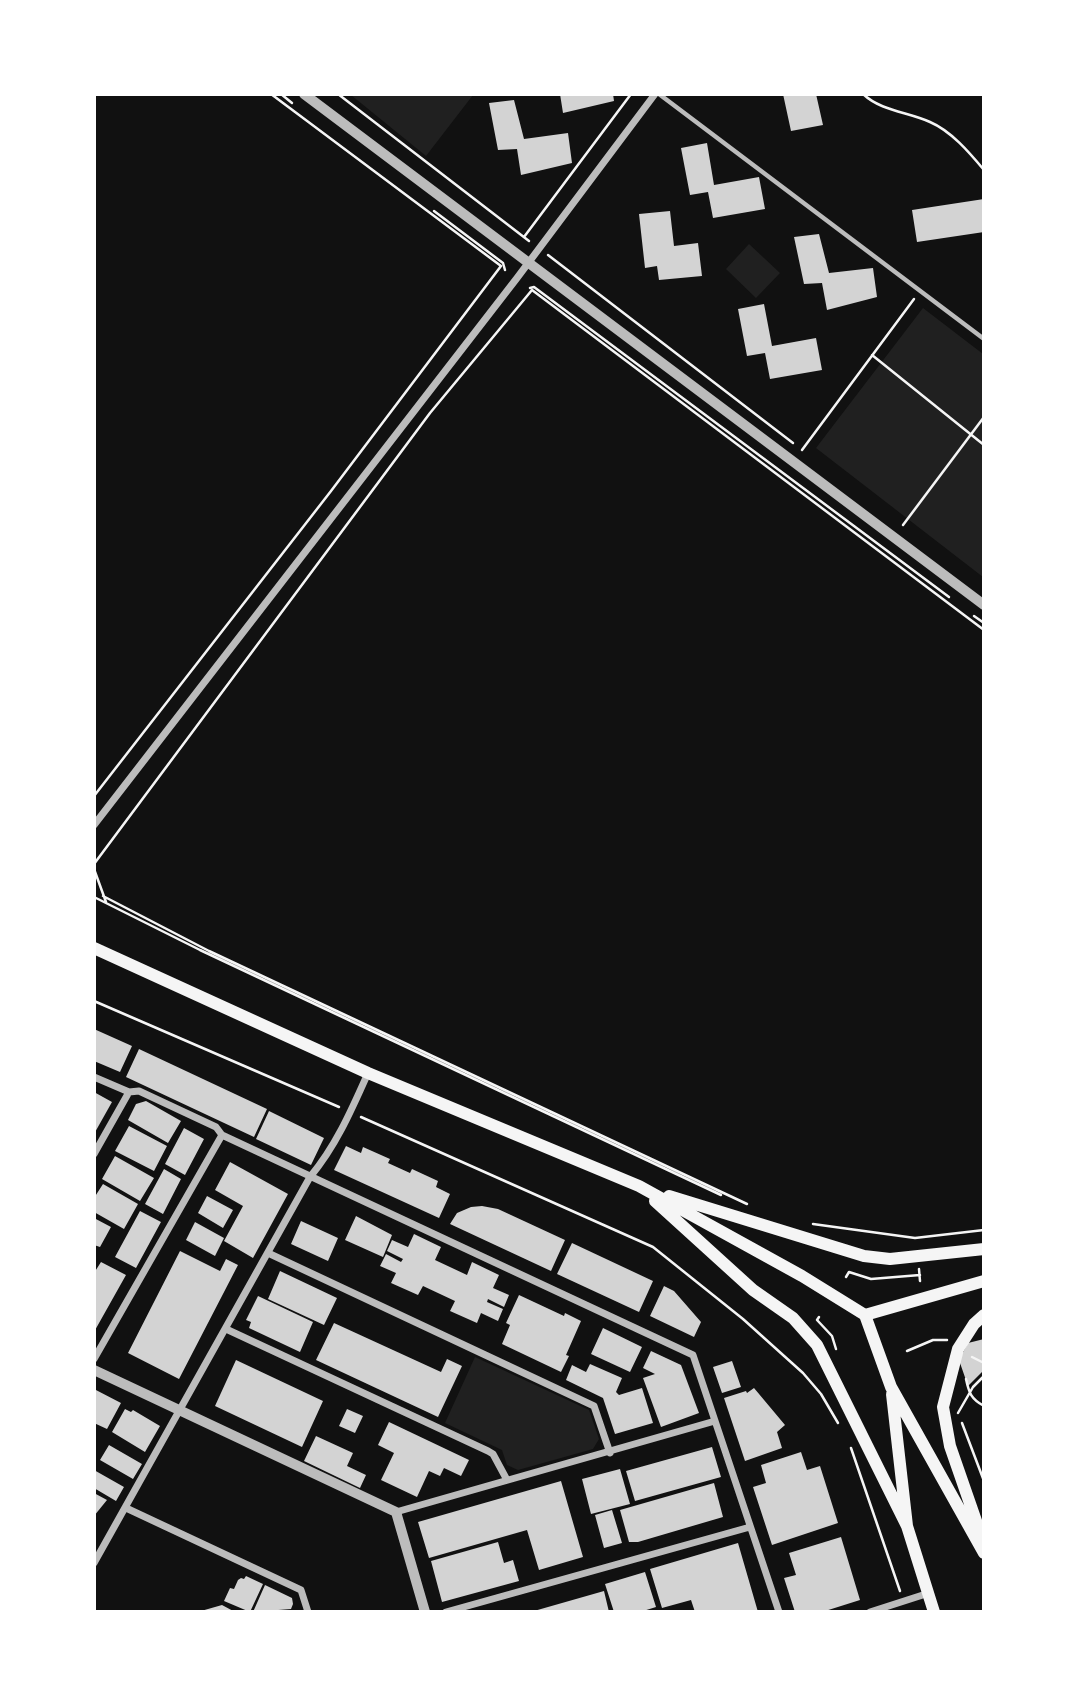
<!DOCTYPE html>
<html>
<head>
<meta charset="utf-8">
<style>
	body { margin:0 }
	#map { position:relative; width:1078px; height:1706px; overflow:hidden; background:#111; font-family:Barlow,sans-serif }
	canvas { display:block }
	.frame { position:absolute; inset:0; border:96px solid #fff; pointer-events:none }
</style>
</head>
<body>
<div id="map">
<canvas width="1078" height="1706"></canvas>
<div class="frame"></div>
</div>
<script>
const g = document.querySelector('canvas').getContext('2d');
g.lineJoin = 'round';
function paint(path, color) {
  g.fillStyle = color;
  g.fill(path, 'evenodd');
}
function stroke(path, color, width, dash) {
  g.strokeStyle = color;
  g.lineWidth = width;
  g.lineCap = dash ? 'butt' : 'round';
  g.setLineDash(dash || []);
  g.stroke(path);
}
paint(new Path2D(`
	M351 95H473L426 156Z
	M749 244 780 273 756 298 726 269Z
	M923 308 983 354V577L816 448Z
	M475 1357 589 1410 599 1439 593 1449 518 1470 507 1465 502 1450 445 1423Z`), '#202020');
paint(new Path2D(`
	M560 94H613L614 101 563 113Z
	M783 94H816L823 125 791 131Z
	M514 100 524 139 568 133 572 163 521 175 517 149 498 150 489 103Z
	M707 143 714 185 759 177 765 209 713 218 708 192 690 195 681 148Z
	M984 199V232L917 242 912 210Z
	M670 211 674 246 698 243 702 276 659 280 657 266 645 268 639 214Z
	M819 234 829 273 873 268 877 297 827 310 822 283 804 284 794 237Z
	M764 304 772 346 816 338 822 370 770 379 765 353 747 356 738 309Z
	M94 1029 132 1046 120 1072 94 1061Z
	M139 1049 267 1109 254 1137 126 1077Z
	M94 1092 112 1102 94 1134Z
	M146 1101 181 1121 168 1143 128 1120 136 1104Z
	M269 1111 324 1138 311 1165 256 1139Z
	M129 1126 167 1146 154 1171 115 1151Z
	M184 1128 204 1139 185 1175 165 1164Z
	M346 1146 361 1153 363 1147 390 1159 388 1163 410 1173 412 1169 438 1181 436 1187 450 1194 439 1218 334 1170Z
	M115 1156 154 1178 140 1201 102 1179Z
	M230 1162 288 1194 253 1258 224 1241 243 1206 215 1190Z
	M164 1169 181 1179 163 1214 145 1204Z
	M103 1184 138 1204 124 1229 94 1212V1198Z
	M207 1196 233 1210 223 1228 198 1213Z
	M482 1206 498 1209 565 1240 551 1271 450 1224 457 1213 471 1207Z
	M140 1211 161 1222 136 1268 115 1257Z
	M356 1216 392 1235 383 1257 345 1240Z
	M94 1218 111 1227 100 1247 94 1245Z
	M301 1221 338 1238 328 1261 291 1244Z
	M195 1222 224 1238 215 1256 186 1240Z
	M414 1234 441 1247 435 1260 467 1275 472 1262 499 1275 493 1288 509 1295 504 1307 488 1299 487 1302 503 1309 498 1321 481 1313 477 1323 450 1311 455 1301 423 1286 418 1295 391 1283 396 1273 380 1266 386 1254 401 1262 403 1259 387 1251 392 1240 408 1247Z
	M572 1243 653 1281 639 1312 557 1274Z
	M180 1251 220 1271 226 1259 238 1265 179 1379 128 1353Z
	M101 1262 126 1275 94 1332V1273Z
	M280 1271 337 1298 324 1325 268 1299Z
	M664 1286 674 1291 701 1322 694 1337 650 1316Z
	M519 1295 564 1316 565 1313 581 1321 566 1355 569 1356 561 1372 502 1344 510 1325 506 1323Z
	M258 1296 313 1322 300 1352 249 1328 251 1322 246 1320Z
	M334 1323 441 1372 447 1359 462 1366 438 1417 316 1360Z
	M603 1328 642 1347 630 1372 591 1354Z
	M984 1339V1370L968 1386 959 1360 968 1343Z
	M651 1351 681 1365 699 1413 661 1427 643 1378 655 1374 643 1368Z
	M236 1360 323 1401 302 1447 215 1406Z
	M732 1361 741 1387 722 1393 713 1367Z
	M590 1364 622 1378 616 1392 619 1395 642 1388 653 1423 615 1434 603 1398 566 1380 572 1365 586 1372Z
	M754 1388 785 1425 777 1432 782 1448 745 1461 724 1398 746 1391 747 1393Z
	M94 1389 121 1403 107 1429 94 1423Z
	M125 1409 131 1412 133 1410 160 1426 145 1452 112 1432Z
	M347 1409 363 1416 355 1433 339 1426Z
	M389 1422 469 1460 461 1476 444 1468 440 1476 429 1471 417 1497 381 1480 394 1453 378 1445Z
	M316 1436 353 1453 347 1466 366 1475 360 1488 304 1461Z
	M109 1445 142 1464 133 1479 100 1460Z
	M712 1447 721 1477 635 1501 626 1471Z
	M801 1452 807 1470 820 1466 838 1523 772 1545 753 1487 766 1483 761 1465Z
	M620 1469 630 1504 591 1514 582 1479Z
	M94 1470 124 1487 116 1501 94 1488Z
	M561 1481 583 1557 539 1570 527 1530 429 1558 418 1522Z
	M714 1483 723 1517 638 1542H629L620 1510Z
	M94 1493 107 1500 94 1516Z
	M612 1510 622 1543 604 1548 595 1515Z
	M841 1537 860 1600 822 1612H795L784 1578 796 1575 789 1553Z
	M498 1542 504 1563 513 1560 519 1581 442 1602 431 1561Z
	M738 1543 758 1612H695L691 1600 662 1608 650 1569Z
	M645 1572 656 1607 640 1612H614L605 1584Z
	M246 1576 263 1584 250 1612 224 1601 230 1588 234 1589 238 1580 241 1578 244 1579Z
	M265 1585 292 1598 293 1604 291 1609 253 1612Z
	M604 1591 609 1612H534V1611Z
	M222 1605 235 1612H201V1611Z`), '#d3d3d3');
stroke(new Path2D(`
	M281 94 292 103
	M338 94 529 241
	M863 94C881 111 908 112 930 122 951 131 969 152 984 170
	M434 211 503 263 505 270
	M524 237 631 94
	M548 255 793 443
	M530 288 534 287 949 597
	M872 355 984 445
	M802 450 914 299
	M903 525 984 417
	M974 616 984 623
	M94 796 331 491 501 266 271 94
	M94 864 430 413 532 290 984 630
	M94 869 106 902
	M103 896 209 951 747 1204
	M94 897 200 950 721 1195
	M94 1001 339 1107
	M361 1117 653 1247 743 1319 803 1373 821 1394 838 1423
	M813 1224 915 1238 984 1230
	M919 1269 920 1281
	M846 1277 849 1272 871 1279 920 1275
	M819 1317 817 1320 832 1336 836 1349
	M907 1351 933 1340H947
	M972 1357 984 1363
	M966 1379C969 1393 971 1399 984 1406
	M958 1413 973 1387 984 1376
	M962 1423 984 1481
	M851 1448 900 1591`), '#f5f5f5', 2.5);
stroke(new Path2D(`
	M659 94 984 339`), '#bcbcbc', 4.5);
stroke(new Path2D(`
	M94 825 517 278 655 94
	M94 1077 129 1092 139 1091 216 1127 222 1135 693 1355 779 1612
	M94 1154 129 1092
	M268 1253 594 1406 610 1453
	M226 1329 488 1451 493 1454 507 1480
	M94 1359 222 1135
	M126 1508 301 1590 308 1612
	M396 1512 715 1421
	M94 1563 310 1177C336 1146 352 1109 368 1073
	M446 1612 750 1527
	M870 1612 929 1593`), '#bcbcbc', 7);
stroke(new Path2D(`
	M304 94 984 605
	M94 1370 396 1512 425 1612`), '#bcbcbc', 10);
stroke(new Path2D(`
	M94 948 368 1073 639 1186 802 1276 865 1315 984 1281
	M669 1196 864 1256 890 1259 984 1249
	M655 1201 753 1290 793 1318 817 1345 907 1526
	M865 1315 891 1387 984 1553
	M892 1394 907 1526 934 1612
	M983 1541 950 1446 943 1407 958 1349 974 1324 984 1315`), '#f5f5f5', 12);
</script>
</body>
</html>
